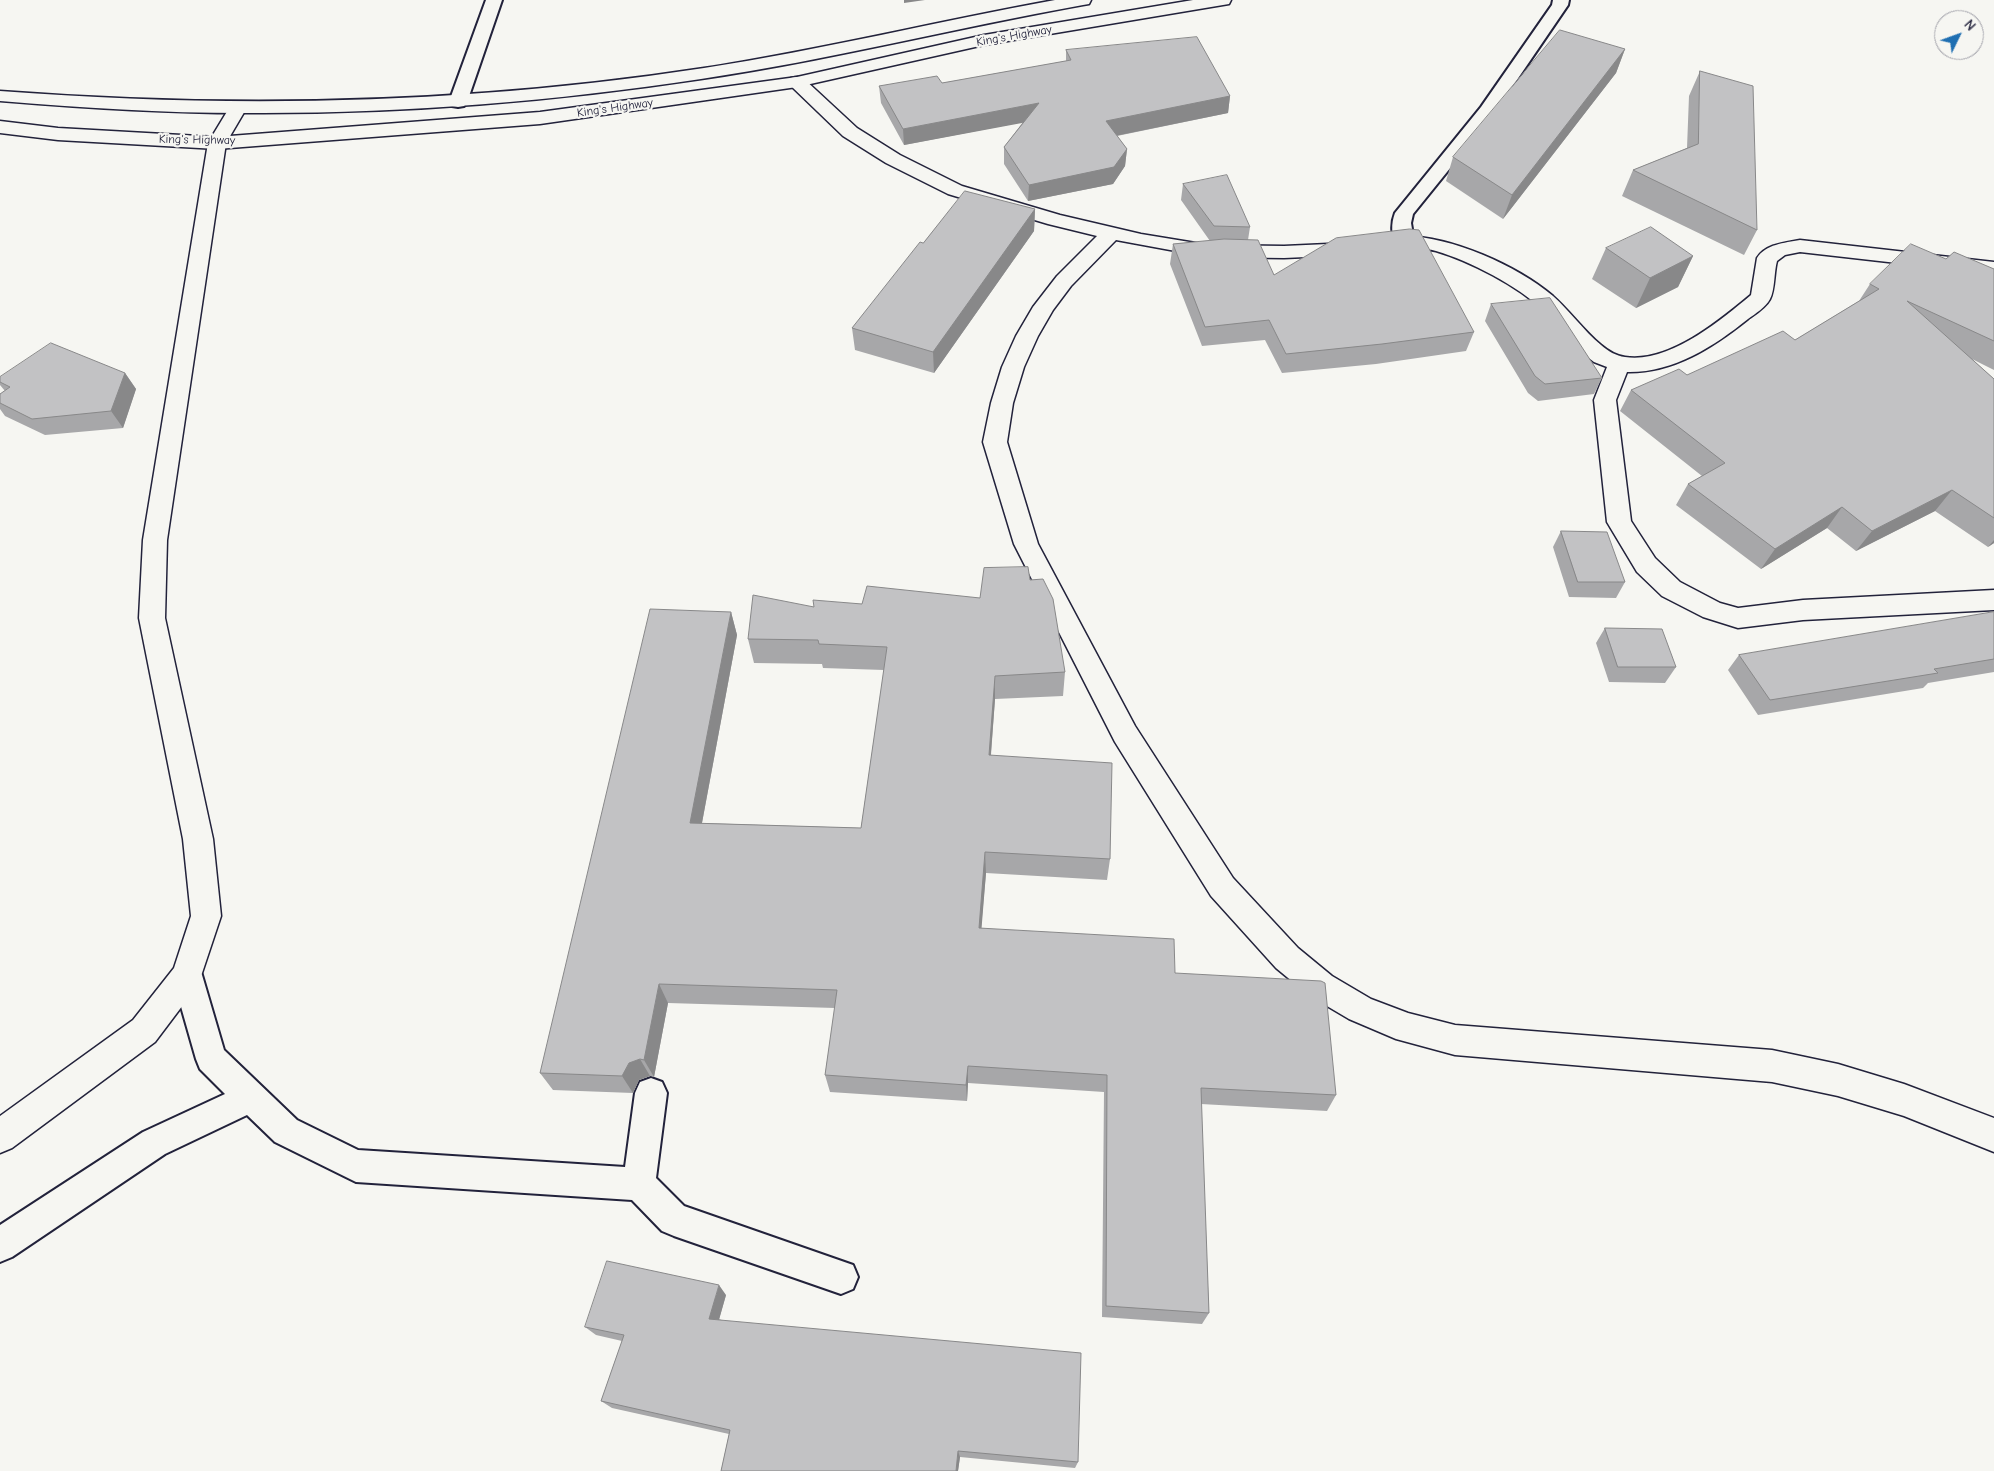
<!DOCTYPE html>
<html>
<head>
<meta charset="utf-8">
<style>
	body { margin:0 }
	#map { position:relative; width:1994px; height:1471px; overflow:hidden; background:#f6f6f2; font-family:"Comic Neue",sans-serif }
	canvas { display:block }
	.north { position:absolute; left:1934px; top:10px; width:50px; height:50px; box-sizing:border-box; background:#f6f6f2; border:1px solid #a1a1a9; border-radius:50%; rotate:48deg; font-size:14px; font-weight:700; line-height:20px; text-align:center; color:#22223b }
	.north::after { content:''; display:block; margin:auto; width:18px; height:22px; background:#1f6fb2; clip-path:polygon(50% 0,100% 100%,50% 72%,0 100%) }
</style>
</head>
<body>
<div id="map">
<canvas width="1994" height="1471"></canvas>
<div class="north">N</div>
</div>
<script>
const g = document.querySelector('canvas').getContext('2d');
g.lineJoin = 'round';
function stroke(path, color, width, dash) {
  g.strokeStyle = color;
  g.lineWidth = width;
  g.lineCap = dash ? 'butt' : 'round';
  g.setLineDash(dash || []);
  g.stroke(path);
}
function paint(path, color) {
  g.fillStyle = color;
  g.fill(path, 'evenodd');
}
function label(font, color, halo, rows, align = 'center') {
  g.font = font + ' "Comic Neue",sans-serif';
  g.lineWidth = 4.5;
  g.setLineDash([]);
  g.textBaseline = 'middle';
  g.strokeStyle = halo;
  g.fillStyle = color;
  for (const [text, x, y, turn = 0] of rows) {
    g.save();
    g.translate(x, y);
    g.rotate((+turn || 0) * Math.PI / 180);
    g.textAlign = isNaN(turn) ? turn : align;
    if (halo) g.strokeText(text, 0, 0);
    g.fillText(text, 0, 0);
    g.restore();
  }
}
const lane = new Path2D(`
	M486 0H502L467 102 464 106 458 107 452 106 449 102Z
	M1553 0H1569L1568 5 1493 115 1413 214 1411 223 1414 241 1411 245 1404 247 1397 245C1391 236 1391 223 1395 213L1481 107 1552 5Z
	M187 961 197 965 202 975 224 1050 297 1120 358 1150 625 1167 635 1093 640 1082 651 1078 662 1082 667 1093 656 1178 684 1206 853 1265 858 1277 853 1289 841 1294 674 1236 662 1231 632 1200 356 1182 275 1142 247 1115 165 1154 12 1257 0 1262V1225L143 1132 225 1094 200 1069 196 1059 172 975 177 965Z`);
const street = new Path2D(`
	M797 77 803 78 857 128 900 155 962 186 1060 215 1141 234 1208 245 1284 246 1350 243 1357 245 1360 249 1357 253 1350 255 1284 258 1208 257 1116 240 1071 286 1053 310 1038 336 1024 367 1013 403 1007 442 1038 544 1135 726 1233 878 1298 948 1332 976 1371 999 1408 1013 1455 1025 1772 1050 1838 1064 1904 1084 1994 1118V1152L1904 1116 1838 1096 1772 1082 1455 1055 1396 1039 1349 1019 1310 996 1276 968 1211 896 1115 742 1014 544 983 442 991 403 1002 367 1016 336 1033 307 1057 276 1097 236 1048 224 948 194 886 163 843 136 791 86 788 82 791 78Z
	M237 104 243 105 246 109 226 143 167 540 165 618 213 839 221 916 198 985 155 1042 12 1148 0 1153V1116L133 1020 174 968 191 916 183 839 139 618 143 540 208 143 231 105Z
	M1405 236C1452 237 1516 265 1553 296 1570 311 1583 330 1601 345 1608 351 1616 356 1625 357 1668 364 1720 321 1751 295L1757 258C1766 244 1784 243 1800 240L1994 262V274L1800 252 1785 255 1777 261C1774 271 1775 290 1770 299 1766 307 1755 314 1748 319 1713 347 1673 373 1627 372L1616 400 1631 521 1655 558 1680 582 1720 603 1738 608 1803 600 1994 590V610L1803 620 1738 628 1703 617 1662 596 1637 572 1607 522 1594 400 1607 367 1594 362 1585 355C1570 342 1558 325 1543 310 1518 286 1470 261 1436 251 1418 246 1400 252 1383 247L1380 243 1383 239Z`);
const highway = new Path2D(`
	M1055 0H1091L1089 4 1083 5C955 28 829 60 701 79 556 101 409 113 263 113 175 114 88 108 0 101V91C236 109 470 104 704 68 822 50 938 21 1055 0Z
	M1193 0H1231L1229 4 1223 5 984 45 797 87 540 124 217 149 58 140 0 133V121L58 128 217 137 540 112 797 77 984 35Z`);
stroke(lane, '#22223b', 4);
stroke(street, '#22223b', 3);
stroke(highway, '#22223b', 3);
paint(lane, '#f6f6f2');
paint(street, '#f6f6f2');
paint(highway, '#f6f6f2');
paint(new Path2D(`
	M1625 49 1616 73 1503 219 1446 181 1453 157Z
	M1066 50 1230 96 1228 113 1117 136 1127 149 1125 166 1113 184 1028 201 1004 164V147L1023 122 904 145 881 103 879 86 942 83 1066 61Z
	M1700 71 1757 230 1744 255 1622 196 1633 170 1687 148 1689 96Z
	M1183 184 1250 227 1248 240 1274 275 1474 332 1466 351 1376 364 1282 373 1265 340 1202 346 1170 264 1173 244 1210 241 1181 200Z
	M1035 209 1034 231 934 373 855 350 852 328 923 243Z
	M1606 248 1693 256 1678 287 1636 308 1592 279Z
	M1946 259 1994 269V370L1972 359 1994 379V543L1988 547 1935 511 1856 551 1827 528 1761 569 1676 505 1688 484 1702 476 1620 411 1631 390 1687 375 1795 340 1859 301 1870 284Z
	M1491 304 1602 378 1594 394 1538 401 1528 393 1485 321Z
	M125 373 136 389 123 428 45 435 5 416 0 409V394L5 391 0 385V377Z
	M1561 531 1625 582 1616 598 1569 597 1553 547Z
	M1030 580 1065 672 1063 696 995 699 991 755 1110 859 1107 880 986 873 981 928 1175 973 1336 1095 1327 1111 1201 1104 1209 1313 1202 1324 1102 1317 1104 1092 968 1083 967 1101 830 1092 825 1075 835 1008 668 1003 654 1077 650 1076 639 1080 633 1093 553 1090 540 1073 731 612 737 635 702 823 861 828 884 670 823 668 822 664 754 663 748 639 814 607 980 598Z
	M1994 612V672L1928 683 1923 688 1758 715 1728 670 1739 655Z
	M1605 628 1676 667 1665 683 1609 682 1596 643Z
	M726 1295 719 1319 1078 1462 1075 1468 960 1457 958 1471H721L729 1434 612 1408 601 1401 622 1341 596 1335 585 1327Z`), '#a7a7a9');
paint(new Path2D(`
	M904 0H925L904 3Z
	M1625 49 1616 73 1503 219 1512 195Z
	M1230 96 1228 113 1105 138 1106 121Z
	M1039 103 1038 120 904 145 903 129Z
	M1127 149 1125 166 1113 184 1028 201 1029 185Z
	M1035 209 1034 231 934 373 933 352Z
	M1693 256 1678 287 1636 308 1650 278Z
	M125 373 136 389 123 428 111 411Z
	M1952 490 1935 511 1856 551 1872 531Z
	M1842 507 1827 528 1761 569 1775 549Z
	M1994 540V543L1988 547Z
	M731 612 737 635 698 844 690 823Z
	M995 676V699L989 778V755Z
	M985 852 986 873 980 947 979 928Z
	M659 984 668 1003 654 1077 644 1060Z
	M640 1059 650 1076 639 1080 633 1093 622 1076 629 1063Z
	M968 1066V1083L967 1101 966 1085Z
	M719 1285 726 1295 717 1327 709 1319Z
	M958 1451 960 1457 958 1471H956Z`), '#888889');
const building = new Path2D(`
	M1560 30 1625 49 1512 195 1453 157Z
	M1197 37 1230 96 1106 121 1127 149 1114 167 1029 185 1004 147 1039 103 903 129 879 86 937 76 942 83 1071 60 1066 50Z
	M1700 71 1753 86 1757 230 1633 170 1698 144Z
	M1227 175 1250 227 1214 226 1183 184Z
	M965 191 1035 209 933 352 852 328 920 242 923 243Z
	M1651 227 1693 256 1650 278 1606 248Z
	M1410 229 1419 230 1474 332 1382 344 1286 354 1269 320 1205 327 1173 244 1224 239 1258 240 1274 275 1336 238Z
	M1911 244 1946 259 1954 252 1994 269V341L1907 301 1994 379V518L1952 490 1872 531 1842 507 1775 549 1688 484 1725 463 1631 390 1679 369 1687 375 1783 331 1795 340 1879 289 1870 284Z
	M1550 298 1602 378 1545 384 1535 376 1491 304Z
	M51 343 125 373 111 411 32 419 0 403V394L10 387 0 382V377Z
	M1561 531 1607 532 1625 582H1578Z
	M1028 567 1030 580 1043 579 1053 599 1065 672 995 676 989 755 1112 763 1110 859 985 852 979 928 1174 939 1175 973 1321 981 1325 983 1336 1095 1201 1088 1209 1313 1106 1306 1107 1075 968 1066 966 1085 825 1075 837 990 659 984 644 1060 640 1059 629 1063 622 1076 540 1073 650 609 731 612 690 823 861 828 887 647 819 644 818 640 748 639 753 595 814 607 813 600 862 604 867 586 980 598 984 568Z
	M1994 612V659L1934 669 1938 673 1770 700 1739 655Z
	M1605 628 1662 629 1676 667H1618Z
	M607 1261 719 1285 709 1319 1081 1353 1078 1462 958 1451 956 1471H721L730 1430 601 1401 624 1335 585 1327Z`);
paint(building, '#c2c2c4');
stroke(building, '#888889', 1);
label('12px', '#22223b', '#f6f6f2', [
	["King's Highway",1014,36,-10],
	["King's Highway",615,108,-8],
	["King's Highway",197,140,1]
]);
</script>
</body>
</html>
